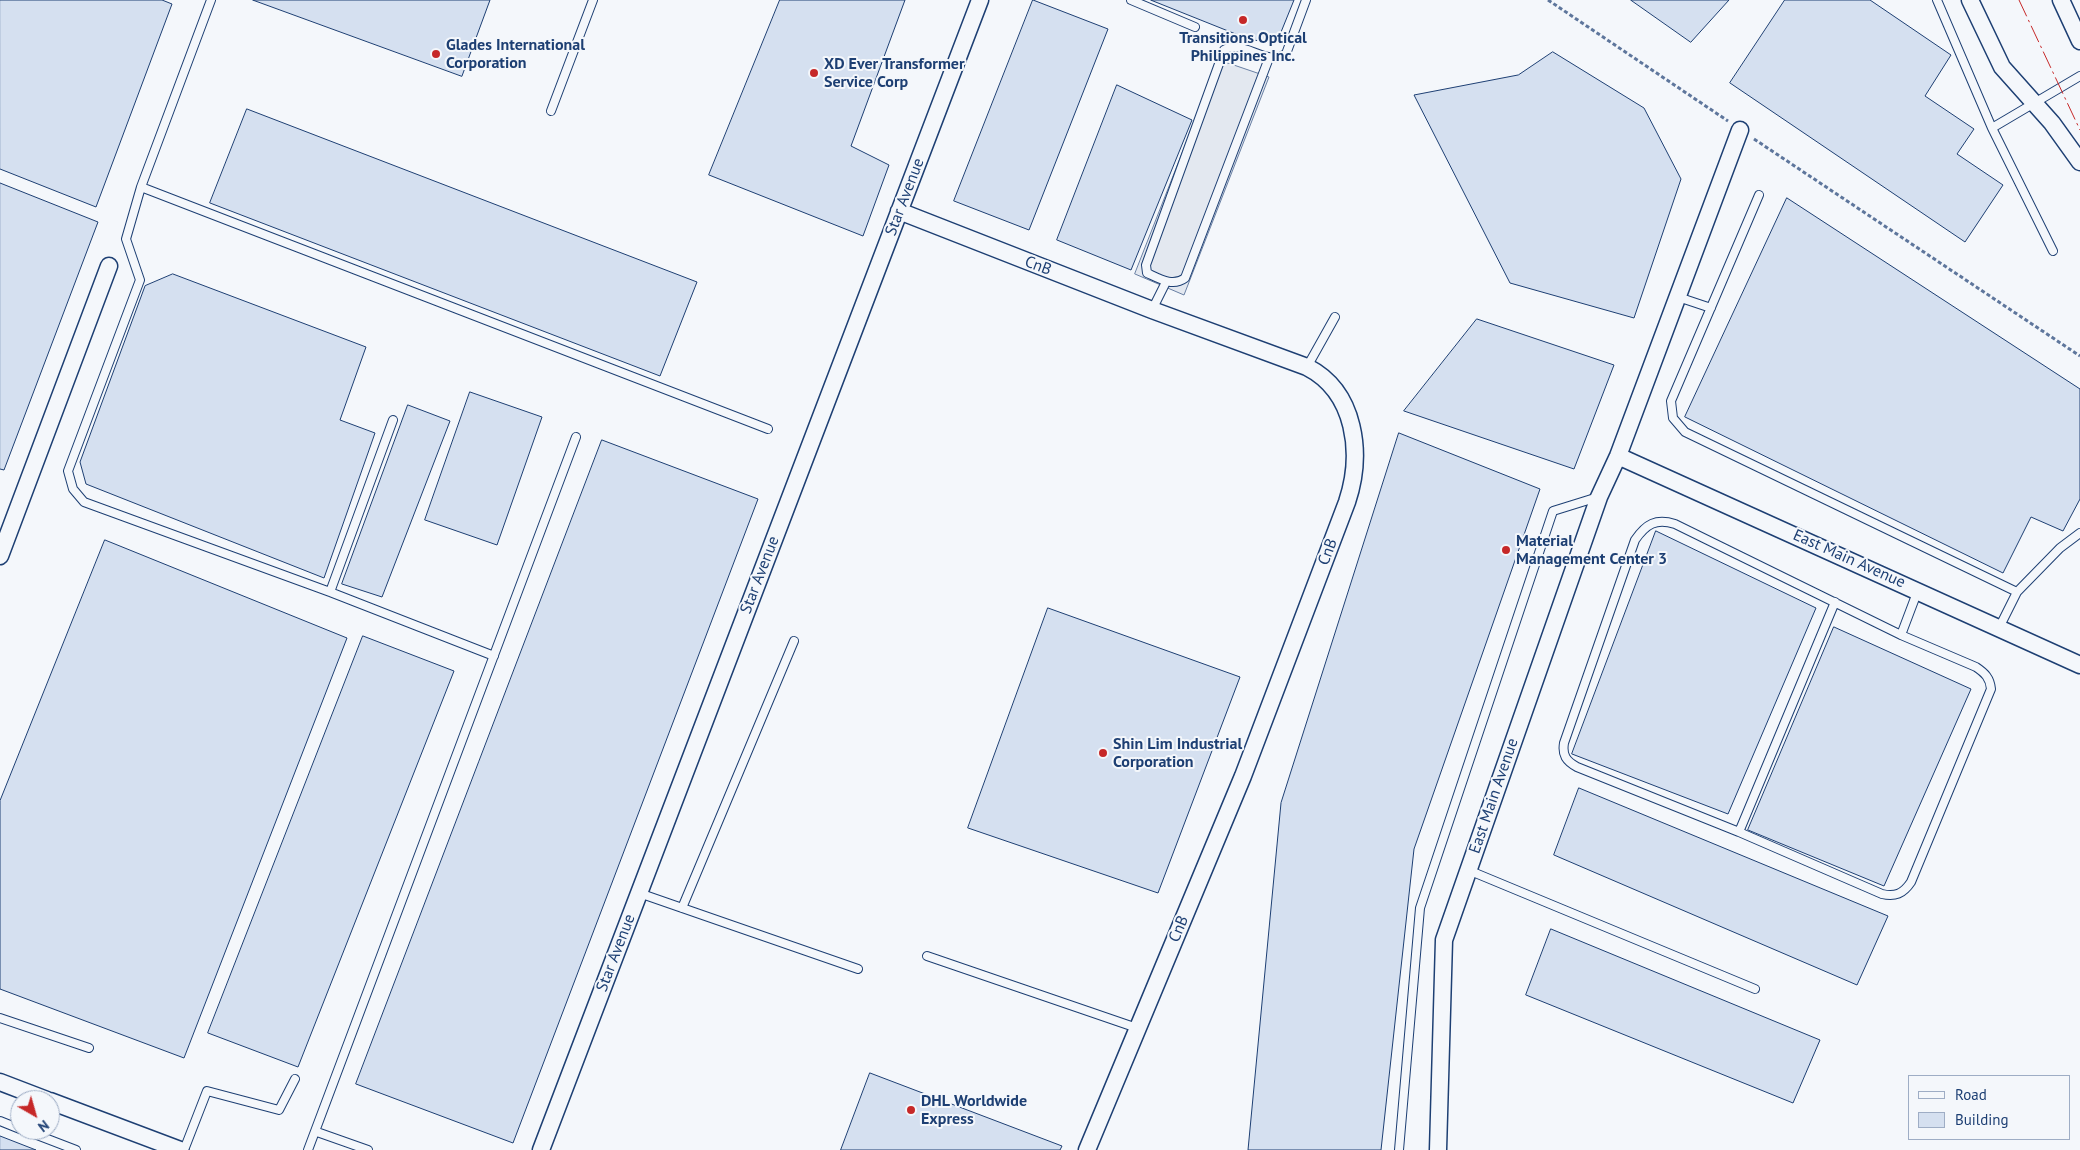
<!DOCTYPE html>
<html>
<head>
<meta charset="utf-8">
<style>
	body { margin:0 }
	#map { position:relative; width:2080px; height:1150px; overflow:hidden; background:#f4f7fb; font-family:"PT Sans",sans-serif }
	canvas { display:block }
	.legend { position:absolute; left:1908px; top:1075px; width:162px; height:65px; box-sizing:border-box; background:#f4f7fb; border:1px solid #9eadc5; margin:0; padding:6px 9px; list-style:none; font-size:15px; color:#1d3f73 }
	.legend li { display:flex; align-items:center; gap:10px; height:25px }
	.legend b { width:25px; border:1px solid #9eadc5 }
	.north { position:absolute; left:10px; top:1090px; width:50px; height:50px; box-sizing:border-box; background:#f4f7fb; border:1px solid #9eadc5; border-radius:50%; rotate:142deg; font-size:14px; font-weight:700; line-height:20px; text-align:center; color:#1d3f73 }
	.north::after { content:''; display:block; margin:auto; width:18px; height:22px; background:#c62828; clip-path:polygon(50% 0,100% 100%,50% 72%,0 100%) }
</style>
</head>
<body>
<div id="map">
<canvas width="2080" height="1150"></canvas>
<ul class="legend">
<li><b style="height:6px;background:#f4f7fb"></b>Road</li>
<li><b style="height:14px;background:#d5e0f0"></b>Building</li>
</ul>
<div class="north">N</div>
</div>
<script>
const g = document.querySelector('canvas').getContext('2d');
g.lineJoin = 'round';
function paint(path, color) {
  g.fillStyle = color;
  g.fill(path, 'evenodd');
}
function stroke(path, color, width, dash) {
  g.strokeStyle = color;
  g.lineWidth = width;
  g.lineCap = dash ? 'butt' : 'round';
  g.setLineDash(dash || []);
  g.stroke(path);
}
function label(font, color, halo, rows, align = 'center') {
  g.font = font + ' "PT Sans",sans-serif';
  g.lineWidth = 4;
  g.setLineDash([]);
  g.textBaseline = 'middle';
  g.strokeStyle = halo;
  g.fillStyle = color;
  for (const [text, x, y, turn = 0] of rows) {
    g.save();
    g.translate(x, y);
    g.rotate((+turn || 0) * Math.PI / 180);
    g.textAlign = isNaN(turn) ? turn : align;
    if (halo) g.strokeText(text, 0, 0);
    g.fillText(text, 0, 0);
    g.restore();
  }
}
const parking = new Path2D(`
	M1219 60 1269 77 1184 295 1135 274Z`);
paint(parking, '#e3e8f0');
stroke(parking, '#687fa3', 1);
const building = new Path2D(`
	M0 0H162L172 4 96 207 0 169Z
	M253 0H490L462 76Z
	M780 0H905L851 146 889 165 863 236 709 175Z
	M1033 0 1108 29 1029 230 954 201Z
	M1151 0H1294L1277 42 1251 40Z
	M1631 0H1729L1691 42Z
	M1785 0H1870L1951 55 1925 96 1974 129 1957 154 2003 185 1965 242 1730 83Z
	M1553 52 1644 108 1681 179 1634 318 1510 283 1414 95 1518 75Z
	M1117 85 1192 120 1131 270 1057 240Z
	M247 109 697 282 660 376 210 203Z
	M0 183 98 222 4 470 0 469Z
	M1787 198 2080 389V499L2063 531 2031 517 2003 573 1685 417Z
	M173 274 366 347 340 420 375 433 324 578 86 484 80 462 145 286Z
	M1477 319 1614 365 1574 469 1404 411Z
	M470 392 542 417 497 545 425 520Z
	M408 405 450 421 382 597 342 584Z
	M1399 433 1540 489 1414 849 1381 1150H1248L1281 803Z
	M602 440 758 499 513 1143 356 1084Z
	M1656 531 1816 608 1728 814 1572 754Z
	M105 540 347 638 184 1058 0 989V801Z
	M1048 608 1240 677 1158 893 968 828Z
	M1834 627 1971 689 1884 886 1748 830Z
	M363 636 454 671 298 1067 208 1033Z
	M1579 788 1888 916 1857 985 1554 855Z
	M1551 929 1820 1040 1793 1103 1526 995Z
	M870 1073 1062 1146 1060 1150H841Z
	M0 1136 36 1150H0Z`);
paint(building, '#d5e0f0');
stroke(building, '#1d3f73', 1);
const lane = new Path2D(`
	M211 0 141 187 126 239 140 280 68 471 73 489 84 502 330 592 494 656
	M1131 0 1195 27
	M1937 0 1992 128 2080 76
	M1269 58 1185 278C1173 287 1160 279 1147 273L1146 265 1224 50C1243 38 1265 67 1286 54L1306 0
	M551 111 593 0
	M1992 128 2053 251
	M141 187 768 429
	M1759 195 1671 401 1673 418 1685 432 2017 592
	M1678 297 1711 308
	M1152 310 1166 282
	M1307 367 1335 317
	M330 592 393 420
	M1999 628 2017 592 2060 548 2080 533
	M1901 635 1675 524C1656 518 1646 524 1635 540L1564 743C1562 755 1566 761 1577 767L1739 832 1882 894C1895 897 1903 894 1911 882L1991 689C1990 678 1985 673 1976 667L1901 635 1918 590
	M1739 832 1835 602
	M1468 870 1755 989
	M639 893 858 969
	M682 908 794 641
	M927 956 1137 1028
	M0 1018 89 1048
	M0 1121 20 1129
	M24 1130 76 1150
	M317 1132 368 1150
	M184 1150 207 1091 279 1110 295 1079
	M308 1150 576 437
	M1399 1150 1420 908 1553 511 1598 497`);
const street = new Path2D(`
	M1970 0 2002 67 2052 123 2080 162
	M2061 0 2080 41
	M899 211 1152 310 1307 367C1356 392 1363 454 1347 502L1243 776 1087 1150
	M1618 456 2080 665
	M0 556 109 266
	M0 1082 47 1100
	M50 1101 180 1150
	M541 1150 980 0
	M1438 1150 1444 940 1599 497 1618 456 1740 130`);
stroke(lane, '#1d3f73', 10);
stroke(street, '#1d3f73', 19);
stroke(new Path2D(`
	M1548 0 1728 121
	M1754 139 2080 356`), '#5e769c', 3, [4, 2.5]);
stroke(lane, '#f4f7fb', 8);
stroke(street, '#f4f7fb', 16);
stroke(new Path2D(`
	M2019 0 2080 130`), '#c62828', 1, [18, 4, 2.5, 4]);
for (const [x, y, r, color] of [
	[1243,20,5,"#c62828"],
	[436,54,5,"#c62828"],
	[814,73,5,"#c62828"],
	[1506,550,5,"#c62828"],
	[1103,753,5,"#c62828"],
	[911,1110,5,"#c62828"]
]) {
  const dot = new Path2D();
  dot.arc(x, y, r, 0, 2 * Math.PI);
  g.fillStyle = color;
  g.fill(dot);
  stroke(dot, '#f4f7fb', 2);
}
label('bold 16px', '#1d3f73', '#f4f7fb', [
	["Transitions Optical",1243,38,"center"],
	["Philippines Inc.",1243,56,"center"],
	["Glades International",446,45],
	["Corporation",446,63],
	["XD Ever Transformer",824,64],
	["Service Corp",824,82],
	["Material",1516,541],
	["Management Center 3",1516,559],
	["Shin Lim Industrial",1113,744],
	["Corporation",1113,762],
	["DHL Worldwide",921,1101],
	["Express",921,1119]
], 'left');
label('16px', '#1d3f73', '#f4f7fb', [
	["Star Avenue",905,197,-69],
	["CnB",1038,266,21],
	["CnB",1328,552,-69],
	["East Main Avenue",1849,559,24],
	["Star Avenue",760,575,-69],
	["East Main Avenue",1494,796,-71],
	["CnB",1179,929,-67],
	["Star Avenue",616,953,-69]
]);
</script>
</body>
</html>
